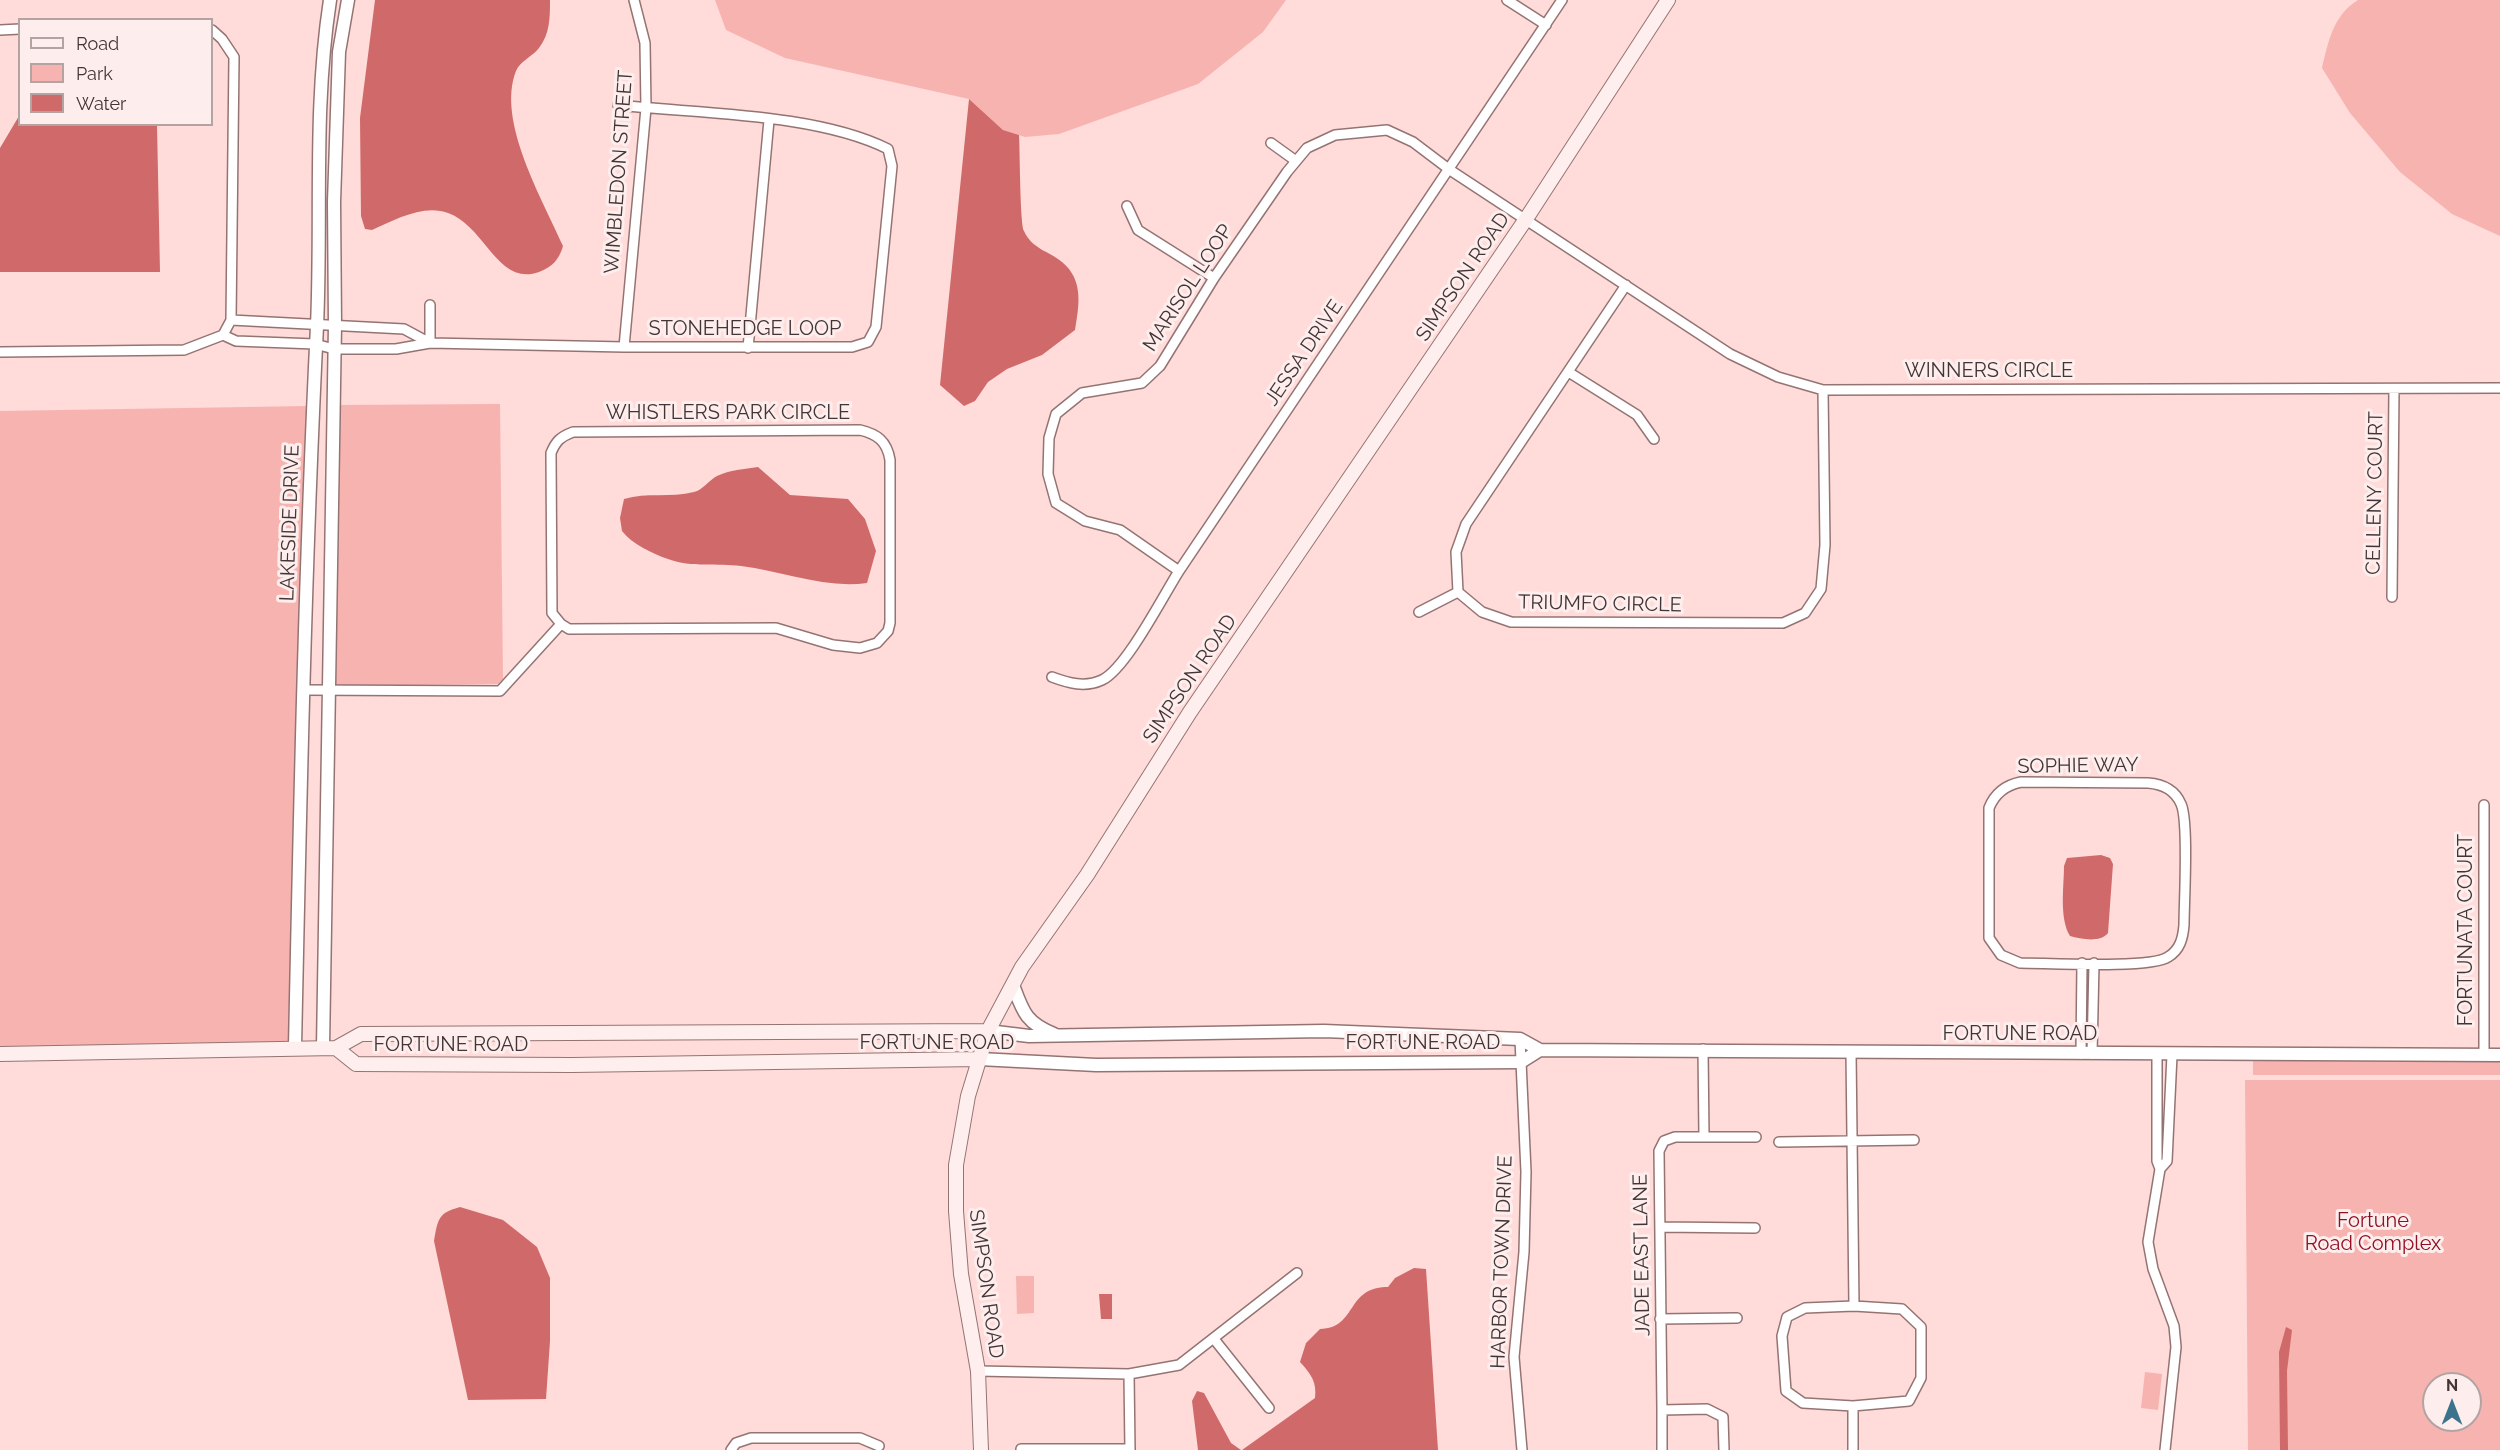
<!DOCTYPE html>
<html>
<head>
<meta charset="utf-8">
<style>
	body { margin:0 }
	#map { position:relative; width:2500px; height:1450px; overflow:hidden; background:#ffdbd9; font-family:Raleway,sans-serif }
	canvas { display:block }
	.legend { position:absolute; left:18px; top:18px; width:195px; height:108px; box-sizing:border-box; background:#fdeeed; border:2px solid #b3a4a3; margin:0; padding:8px 10px; list-style:none; font-size:18px; color:#433535 }
	.legend li { display:flex; align-items:center; gap:12px; height:30px }
	.legend b { width:30px; border:2px solid #b3a4a3 }
	.north { position:absolute; left:2422px; top:1372px; width:60px; height:60px; box-sizing:border-box; background:#fdeeed; border:2px solid #b3a4a3; border-radius:50%; rotate:0deg; font-size:16px; font-weight:700; line-height:24px; text-align:center; color:#433535 }
	.north::after { content:''; display:block; margin:auto; width:21px; height:27px; background:#3b738d; clip-path:polygon(50% 0,100% 100%,50% 72%,0 100%) }
</style>
</head>
<body>
<div id="map">
<canvas width="2500" height="1450"></canvas>
<ul class="legend">
<li><b style="height:8px;background:#feeeee"></b>Road</li>
<li><b style="height:16px;background:#f7b3b0"></b>Park</li>
<li><b style="height:16px;background:#d06a6a"></b>Water</li>
</ul>
<div class="north">N</div>
</div>
<script>
const g = document.querySelector('canvas').getContext('2d');
g.lineJoin = 'round';
function paint(path, color) {
  g.fillStyle = color;
  g.fill(path, 'evenodd');
}
function stroke(path, color, width, dash) {
  g.strokeStyle = color;
  g.lineWidth = width;
  g.lineCap = dash ? 'butt' : 'round';
  g.setLineDash(dash || []);
  g.stroke(path);
}
function label(font, color, halo, rows, align = 'center') {
  g.font = font + ' Raleway,sans-serif';
  g.lineWidth = 6;
  g.setLineDash([]);
  g.textBaseline = 'middle';
  g.strokeStyle = halo;
  g.fillStyle = color;
  for (const [text, x, y, turn = 0] of rows) {
    g.save();
    g.translate(x, y);
    g.rotate((+turn || 0) * Math.PI / 180);
    g.textAlign = isNaN(turn) ? turn : align;
    if (halo) g.strokeText(text, 0, 0);
    g.fillText(text, 0, 0);
    g.restore();
  }
}
paint(new Path2D(`
	M715 0H1286L1263 32 1198 84 1059 134 1025 137 1003 130 969 99 785 58 726 30Z
	M2358 0H2500V236L2452 214 2400 172 2350 113 2322 68C2328 43 2333 15 2358 0Z
	M500 404 503 679 498 684 334 686 338 405Z
	M308 406 290 1048H0V411Z
	M2253 1061H2500V1075H2253Z
	M2245 1080H2500V1450H2248ZM2434 1384H2470V1420H2434Z
	M1016 1276H1034V1313L1017 1314Z
	M2145 1372 2162 1374 2158 1410 2141 1408Z`), '#f7b3b0');
paint(new Path2D(`
	M375 0H550C550 17 550 34 539 48 532 57 520 61 516 71 496 121 543 200 563 246 559 260 552 267 539 272 498 287 485 226 448 213 423 204 395 220 372 230L365 229 361 216 360 118Z
	M969 99 1003 130 1019 135C1020 150 1020 223 1024 231 1032 249 1049 251 1062 262 1084 280 1079 306 1075 330L1042 355 1007 369 988 382 975 401 964 406 940 385Z
	M19 116 20 124 157 125 160 272H0V148Z
	M758 467 790 495 848 499 865 519 876 551 867 583C825 589 783 571 741 566 717 563 692 568 668 559 653 554 632 544 622 531L620 518 624 499C647 492 670 498 694 492 703 490 709 480 717 476 730 470 744 469 758 467Z
	M2101 855 2110 858 2113 864 2108 933C2100 943 2081 939 2070 936 2059 918 2064 886 2064 866L2067 858Z
	M460 1207 503 1220 537 1247 550 1278V1341L546 1399 468 1400 434 1241C438 1219 438 1213 460 1207Z
	M1414 1268 1426 1269 1438 1450H1242L1315 1398C1317 1382 1311 1374 1300 1362L1306 1343 1320 1329C1358 1328 1345 1287 1388 1287L1395 1278Z
	M1099 1294H1112V1319H1101Z
	M2286 1327 2292 1330 2287 1371 2288 1450H2280L2279 1352Z
	M1197 1391 1204 1393 1231 1443 1241 1450H1198L1192 1401Z`), '#d06a6a');
const minor = new Path2D(`
	M1507 0 1546 25
	M0 30 20 29
	M1271 143 1296 161
	M1127 206 1138 230 1214 278
	M1626 285 1466 524 1456 552 1458 592 1482 612 1511 622 1783 623 1805 613 1821 589 1825 545 1823 390
	M231 320 404 329 430 343
	M223 335 236 341 315 344 334 349H396L430 343 624 347H852L868 342 876 327 892 166 888 149C816 113 699 114 618 105
	M430 343V305
	M624 347 646 108 645 43 634 0
	M748 348 769 120
	M0 352 184 350 223 335 231 320 234 57 222 39 212 30
	M1570 373 1637 415 1654 439
	M1179 571 1120 530 1085 521 1056 503 1048 474 1049 438 1056 414 1082 393 1142 383 1160 366 1214 278 1287 172 1307 148 1335 135 1387 130 1413 142 1450 170 1730 354 1778 377 1823 390 2500 388
	M2392 597 2394 389
	M1419 612 1458 592
	M1052 677C1068 683 1085 688 1102 680 1126 669 1163 596 1179 571L1562 0
	M304 690 500 691 561 624 569 629 776 628 833 645 860 648 877 643 888 631 890 623V460C887 441 877 434 860 430L573 432C560 437 556 441 551 453L552 613 561 624
	M2021 782 2148 783C2162 784 2175 790 2181 804 2189 821 2184 902 2184 925 2183 938 2180 950 2168 957 2150 969 2047 963 2020 963L2001 955 1989 938V808C1995 793 2006 785 2021 782Z
	M2484 805V1055
	M1520 1039 1526 1172 1524 1252 1514 1357 1522 1450
	M1703 1049 1704 1137
	M1851 1052 1854 1306 1902 1309 1921 1327V1378L1909 1401 1853 1406 1803 1403 1786 1391 1782 1336 1787 1317 1805 1308 1854 1306
	M2081 1054 2082 963
	M2092 1054 2094 963
	M2157 1055V1161L2160 1169
	M1779 1142 1914 1140
	M1660 1227 1755 1228
	M1660 1319 1737 1318
	M1214 1339 1269 1408
	M978 1371 1129 1374 1179 1365 1297 1273
	M1129 1374 1130 1450
	M1662 1410 1659 1151 1664 1141 1675 1137H1756
	M1021 1449H1130
	M731 1450 736 1443 751 1438H860L879 1446
	M1662 1450V1410L1707 1409 1723 1417 1724 1450
	M1853 1450V1406
	M2165 1450 2176 1347 2174 1326 2153 1269 2148 1242 2160 1169 2167 1161 2172 1055`);
const tertiary = new Path2D(`
	M1013 985C1023 1012 1026 1023 1054 1034
	M988 1031 1029 1036 1324 1031 1520 1039 1540 1050C1860 1050 2180 1055 2500 1055
	M295 1047C300 807 305 566 317 326 322 215 313 111 330 0
	M323 1047 335 325 334 202 339 52 348 0
	M979 1059 1096 1065 1521 1062 1540 1050`);
const secondary = new Path2D(`
	M336 1048 356 1064 572 1065 979 1059
	M0 1054 336 1048 361 1034 988 1031
	M981 1450 978 1371 961 1274 956 1211V1165L968 1096 988 1031 1022 967 1087 875 1190 712 1526 219 1668 0`);
stroke(minor, '#947473', 12);
stroke(tertiary, '#947473', 15);
stroke(secondary, '#947473', 16);
stroke(minor, '#fff', 9);
stroke(tertiary, '#fff', 12);
stroke(secondary, '#feeeee', 14);
label('20px', '#433535', '#fdeeed', [
	["WIMBLEDON STREET",619,172,-86],
	["SIMPSON ROAD",1463,277,-56],
	["MARISOL LOOP",1188,288,-57],
	["STONEHEDGE LOOP",745,329],
	["JESSA DRIVE",1304,353,-56],
	["WINNERS CIRCLE",1989,371],
	["WHISTLERS PARK CIRCLE",728,413],
	["CELLENY COURT",2375,493,-89],
	["LAKESIDE DRIVE",290,523,-88],
	["TRIUMFO CIRCLE",1600,604,1],
	["SIMPSON ROAD",1190,679,-56],
	["SOPHIE WAY",2078,766,-1],
	["FORTUNATA COURT",2466,930,-90],
	["FORTUNE ROAD",2020,1034],
	["FORTUNE ROAD",937,1043],
	["FORTUNE ROAD",1423,1043],
	["FORTUNE ROAD",451,1045],
	["JADE EAST LANE",1642,1255,-91],
	["HARBOR TOWN DRIVE",1502,1262,-88],
	["SIMPSON ROAD",986,1284,82]
]);
label('20px', '#911024', '#fdeeed', [
	["Fortune",2373,1221],
	["Road Complex",2373,1244]
]);
</script>
</body>
</html>
